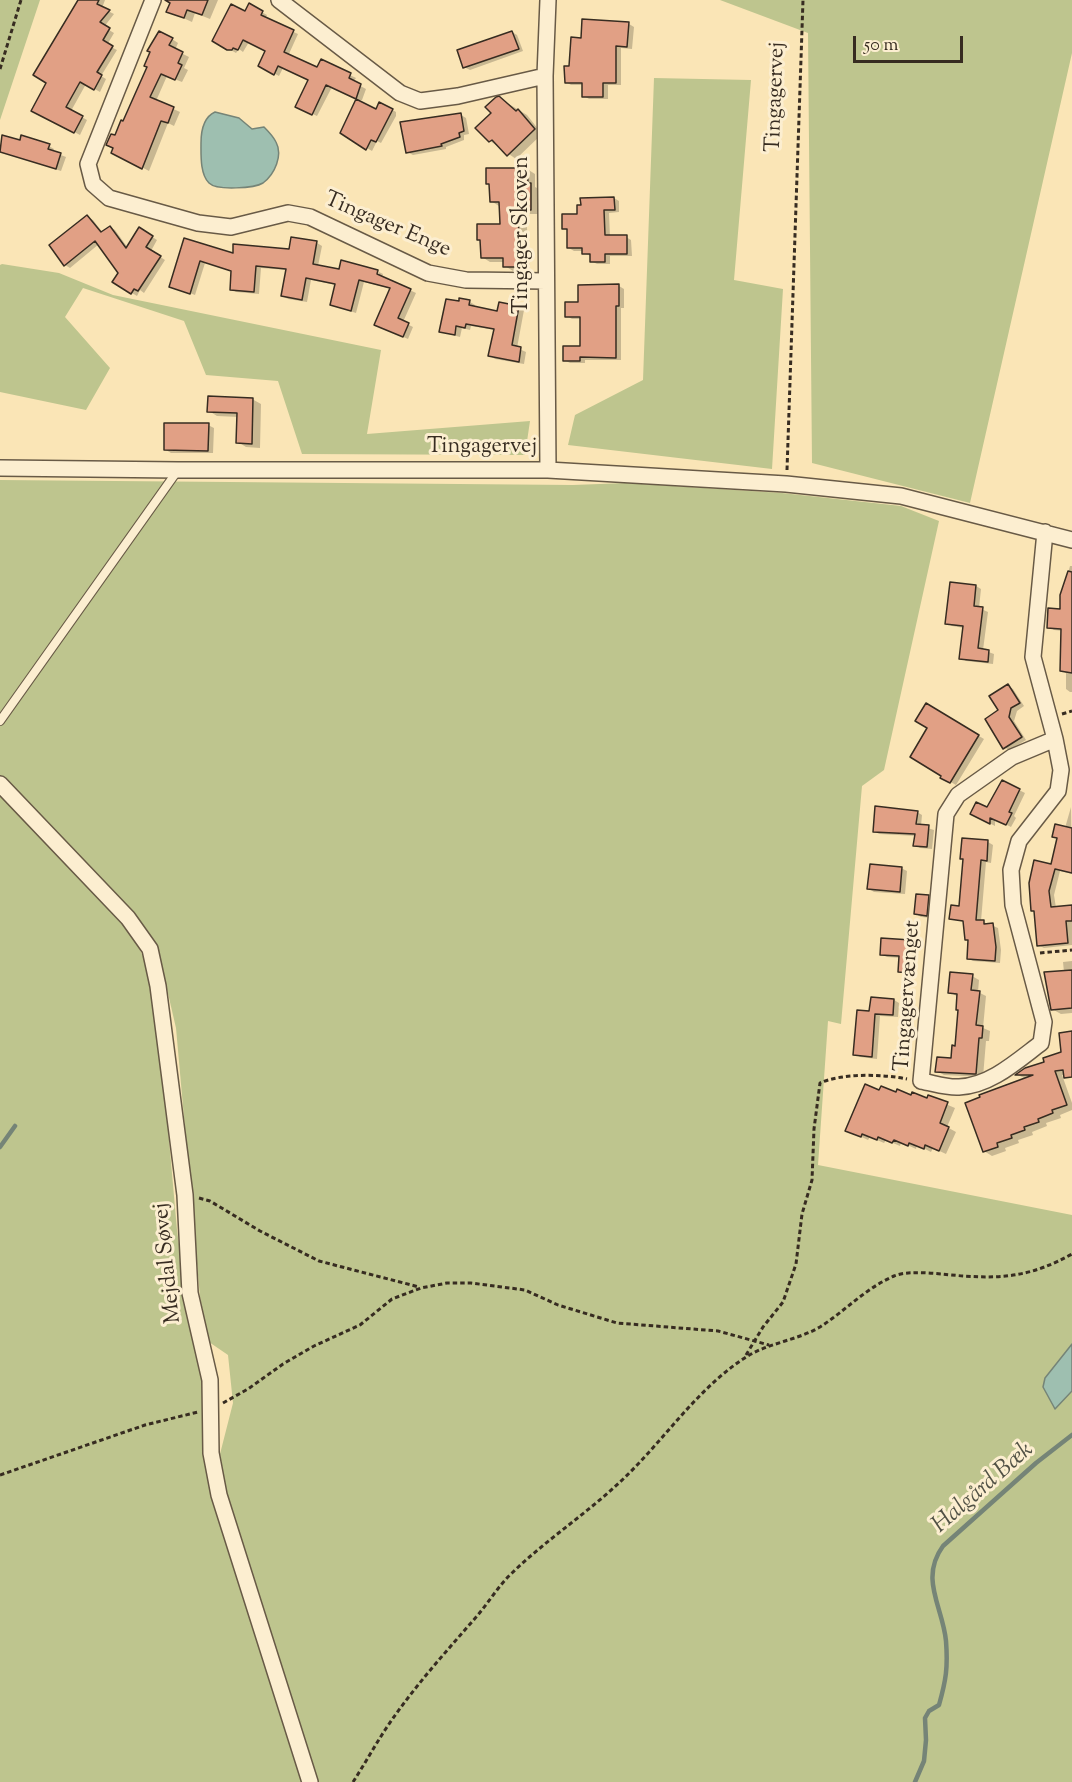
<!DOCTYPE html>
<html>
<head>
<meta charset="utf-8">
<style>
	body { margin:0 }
	#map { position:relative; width:1072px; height:1782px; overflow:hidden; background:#fae5b6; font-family:"Sorts Mill Goudy",serif }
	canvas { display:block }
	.scale { position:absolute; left:853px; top:36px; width:110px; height:27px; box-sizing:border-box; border:3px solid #372c21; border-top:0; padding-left:8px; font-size:18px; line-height:21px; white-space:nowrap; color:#372c21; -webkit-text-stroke:4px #fceed0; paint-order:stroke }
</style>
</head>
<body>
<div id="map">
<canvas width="1072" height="1782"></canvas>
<div class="scale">50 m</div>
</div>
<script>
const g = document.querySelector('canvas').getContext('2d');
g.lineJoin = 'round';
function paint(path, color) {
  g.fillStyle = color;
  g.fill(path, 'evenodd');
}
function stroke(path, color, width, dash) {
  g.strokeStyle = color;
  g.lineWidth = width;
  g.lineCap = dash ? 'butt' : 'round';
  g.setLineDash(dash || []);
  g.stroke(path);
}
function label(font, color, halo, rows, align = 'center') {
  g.font = font + ' "Sorts Mill Goudy",serif';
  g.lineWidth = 6;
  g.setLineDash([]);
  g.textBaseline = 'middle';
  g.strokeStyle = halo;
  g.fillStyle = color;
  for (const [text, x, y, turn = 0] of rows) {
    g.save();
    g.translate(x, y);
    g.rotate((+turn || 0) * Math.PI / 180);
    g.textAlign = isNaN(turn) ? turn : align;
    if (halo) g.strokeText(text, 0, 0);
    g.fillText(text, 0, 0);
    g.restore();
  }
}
paint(new Path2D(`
	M0 0H40L0 120Z
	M720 0H1072V53L970 503 812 463 808 33Z
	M654 78 751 80 734 280 783 289 772 469 568 445 575 415 643 380Z
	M2 264 59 273 113 295 381 350 367 434 530 421 525 455 302 454 278 381 206 375 184 321 83 288 65 317 110 368 86 410 0 392V265Z
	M0 480 573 485 626 483 782 493 901 506 939 521 884 770 862 786 841 1024 828 1021 818 1165 1072 1215V1344L1045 1378 1055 1408 1072 1391V1782H317L227 1495 220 1454 233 1403 228 1355 209 1342 200 1297 176 1028 157 946 134 914 0 778Z
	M0 794 134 937 150 972 167 1117 177 1230 186 1296 205 1374 238 1576 302 1782H0Z`), '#bec58e');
const water = new Path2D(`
	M215 112 239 118 252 129 264 127C268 131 273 136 276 142 283 155 275 174 263 183 255 188 217 191 209 183 200 174 201 155 201 143 201 131 204 117 215 112Z
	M1072 1344V1391L1055 1409 1043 1387 1045 1378Z`);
paint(water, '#9ebfb0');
stroke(water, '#758477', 1.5);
paint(new Path2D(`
	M80 0H105L102 8 114 14 104 27 114 33 107 45 117 50 101 76 106 79 100 92 86 84 71 111 87 120 80 135 33 110 48 82Z
	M172 0H218L210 19 195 13 192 22 168 11Z
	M249 5 267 15 265 19 298 34 288 56 317 69 321 61 356 78 353 82 366 89 362 100H357L332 87 317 116 302 109 310 80 283 68 279 76 260 66 267 50 249 42 243 52 239 49 236 53 215 41 245 13Z
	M629 24 634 27 632 49 621 48V85H608V99H589L584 96 583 85H571L566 82 582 39Z
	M512 32 517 35 523 51 470 70 464 67Z
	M172 39 178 43 175 50 189 57 184 68 188 70 182 82 167 76 156 101 180 112 174 126 168 123 149 171 113 152 115 137Z
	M499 98 527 115 542 134 516 159 490 141 493 113Z
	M391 109 396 112V116L381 143 377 141 372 151 342 133Z
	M461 115 466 118 469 134 464 135V140L446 147V149L413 155 407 152Z
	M3 137 21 142 49 146 54 149 53 152 66 157 61 171 0 151Z
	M527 169 535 174V187L539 189V214H526L530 271H513L505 266V262H490L482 257 501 226 499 206 491 201Z
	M614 198 619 201V212L609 213 610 237H626L631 240 632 256H610V264H597L591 261V256L583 253V251H574L569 248V231L563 228 579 215Z
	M87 217 93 220 103 233 110 227 115 230 128 248 140 229 157 240 151 251 165 260 144 293 140 290 137 296 114 282 120 273 99 244 70 268 65 265Z
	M293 238 317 243 322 246 318 266 377 281 379 272 383 274 382 277 416 293 403 322 413 327 408 339 381 327 392 289 364 282 356 313 331 305 336 285 311 280 307 302 288 299 282 296 287 270 261 268 259 294 236 292 231 289 233 271 205 263 195 295 171 286 185 240 234 255 291 250Z
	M619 286 624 289V308H621V360H585V363H570L564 360 582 348V319H572L567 316 580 303Z
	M470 302 475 305 474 308 498 312 518 307 524 310 517 348 526 352 524 364 495 359 490 356 495 330 471 326 470 330 462 328 460 337 441 332Z
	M252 399 261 404 260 448 246 447 238 442 239 417 217 416 209 411Z
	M208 425 214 428 213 453H171L166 450Z
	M1070 566H1072V692H1070L1066 689V673L1061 670 1063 631 1054 630 1049 627 1062 610V595Z
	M952 583 976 586 981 589 979 608 988 612 983 650 994 654 993 664 966 661 961 658 964 628 952 626 947 623Z
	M1008 686 1013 689 1024 706 1017 711 1014 721 1026 740 1009 750 1004 747 1000 711Z
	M927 705 984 739 956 785 942 777 929 727Z
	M1003 782 1025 793 1014 816 1016 818 1011 827 995 819V826L972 814 988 809Z
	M1071 807 1072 874 1060 871 1054 895 1056 908 1072 907V945L1044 948 1038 945 1036 912 1033 910 1052 866 1058 839 1054 836 1065 828Z
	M917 812 922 815 921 826 934 830 932 849 920 848 915 845 916 836 879 834 874 831Z
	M988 842 993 845 991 863 986 862 981 921 998 928 1001 950 1000 963 973 961 968 958 969 941 966 939 965 922 951 918 960 908Z
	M901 868 907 871 905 894 874 892 869 889Z
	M928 897 933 900 932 918 921 917 916 914Z
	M910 942 916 945V975L905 974 899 971 901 958 887 957 881 954Z
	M1072 961V1013L1061 1014 1052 1009 1064 972 1063 962Z
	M972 976 979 980 978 992 986 996 983 1028 990 1031 989 1041H986L983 1077 944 1075 937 1071 953 1060 956 1047 960 1010 958 997 950 992Z
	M894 1000 899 1003 898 1017 880 1016 877 1059 860 1057 855 1054 871 1012Z
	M1072 1033V1074L1062 1075 1072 1103V1110L1060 1115 1061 1118 1046 1123 1047 1126 1032 1132 1033 1135 1018 1140 1019 1143 1005 1148 1006 1151 992 1156 984 1151 1026 1079 1018 1075 1046 1063 1063 1053Z
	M880 1092 928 1099 929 1097 955 1108 947 1127 956 1132 946 1154 933 1148 931 1152 917 1145 916 1149 901 1142 900 1146 886 1140 884 1143 870 1137 868 1140 847 1130Z`), '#0003');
stroke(new Path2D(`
	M0 1147 15 1126
	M915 1782 924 1761 926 1740 925 1718 929 1711 939 1705C946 1680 948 1668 946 1641 943 1607 919 1579 943 1546L1036 1463 1072 1435`), '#758477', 4.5);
const building = new Path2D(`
	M78 0H99L97 4 110 10 100 22 110 28 103 40 113 46 97 72 102 75 94 90 80 82 66 107 83 116 74 133 31 111 46 83 33 75Z
	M165 0H208L202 15 187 10 184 18 166 12 170 3Z
	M249 3 263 11 261 15 294 30 284 52 317 67 321 59 351 73 349 78 361 84 356 99 326 85 312 115 295 107 308 80 278 66 274 75 258 66 265 51 243 40 238 50 233 48 232 50H227L212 41 231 4 245 11Z
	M582 19 629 22 627 47 616 46V83H603V97H582V83H565L564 66H569L571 37 581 38Z
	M159 31 173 38 169 45 183 52 178 63 182 65 175 80 161 74 150 97 174 107 168 123 161 121 142 169 111 153 113 148 106 145 111 134 115 135 121 120 123 121 147 67 144 66 150 52 147 51Z
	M512 31 519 49 463 68 457 50Z
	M499 96 516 111 518 109 535 129 507 156 492 140 489 142 475 128 491 113 485 107 496 97Z
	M356 99 376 109 379 102 393 109 376 142 371 140 366 150 340 133Z
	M461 113 464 131 459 133 460 137 441 144 442 146 406 153 400 122Z
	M2 135 20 140 21 135 50 144 48 149 61 153 56 169 0 152Z
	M486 168H527L528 183H531V210H518L519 239H522V267H503V258H481L480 240H477V224H500L499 202H490L489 184H486Z
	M614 197 615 210H604L605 235H627V254H605V262H590V254H582V248H567V229H562V214H577V205H581L580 198Z
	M87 215 101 232 110 226 126 248 139 227 153 236 146 247 161 256 138 291 134 289 131 294 112 282 118 273 95 241 64 266 49 245Z
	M291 237 317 241 313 264 339 269 341 260 378 270 377 274 411 289 398 318 409 323 403 337 374 325 390 288 359 280 351 311 330 305 335 284 306 278 302 300 281 296 286 269 256 266 254 292 230 290 231 271 200 261 190 294 169 287 184 238 233 253V244L289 249Z
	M619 284V306H616V358L580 357V361H563V346H580V317H565V302H578V285Z
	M459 298 470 300 469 305 497 311 499 302 519 306 512 345 521 347 519 362 488 356 494 329 466 324 465 328 456 326 455 335 439 332 446 299 459 301Z
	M208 396 253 398 252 444 236 443 237 413 207 412Z
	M164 423H209L208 451 164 450Z
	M1068 571 1072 572V673L1060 671 1061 629 1047 628 1048 608 1060 609V595Z
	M950 582 976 585 974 606 983 607 978 648 989 650 988 662 959 659 963 626 945 624Z
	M1008 684 1020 703 1011 708 1009 717 1022 737 1003 749 985 719 998 710 989 696Z
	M926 703 979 735 950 783 940 778 941 776 910 757 927 728 915 721Z
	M1002 780 1020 789 1009 812 1012 813 1006 825 990 818V824L970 814 976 802 987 807Z
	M875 806 918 811 916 824 929 825 927 847 913 846 915 834 873 832Z
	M1055 824 1072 828V873L1055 869 1049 891 1051 907 1072 905V921H1066L1068 943 1037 946 1034 911H1031L1029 883 1034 860 1051 864 1057 838 1052 837Z
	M962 838 988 840 987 861 981 860 976 920H984V924L993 923 996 947 995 961 967 959 968 940H965L963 921 949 919 951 905 959 906 963 859H960Z
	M870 864 902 867 900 892 867 889Z
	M916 894 929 895 927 916 914 914Z
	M881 938 911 940V973L898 972 899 956 880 955Z
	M1072 970V1008L1051 1010 1044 972Z
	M950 972 973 974 971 990 980 991 976 1025 983 1026 982 1038H979L976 1074H974L935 1072 937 1057 951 1058 952 1045 955 1046 958 1010H956L957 994 948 993Z
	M871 997 894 999 893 1015 875 1014 872 1057 853 1055 857 1010 869 1011Z
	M1072 1031V1077L1064 1078 1063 1070 1055 1071 1067 1105 1052 1110 1053 1113 1038 1119 1039 1122 1024 1127 1025 1130 1011 1135 1012 1138 997 1143 998 1147 983 1152 965 1103 980 1097 979 1095 1033 1075H1015L1025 1068 1044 1062 1043 1058 1061 1052 1059 1033Z
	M865 1084 879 1090 881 1086 896 1092 897 1089 911 1095 912 1092 927 1098 928 1095 948 1102 940 1123 949 1127 939 1151 925 1145 924 1149 909 1143 908 1146 894 1140 892 1143 878 1137 877 1140 862 1134 861 1137 845 1131Z`);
paint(building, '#e1a085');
stroke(building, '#372c21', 1.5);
const lane = new Path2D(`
	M0 721 178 470`);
const street = new Path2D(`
	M153 0 88 164 93 184 109 198 198 223 231 227 288 213 310 217 428 273 466 280 546 281
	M279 0 400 93 420 101 458 96 545 76
	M548 0 545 76 548 470
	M0 468 178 470H548L786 484 901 496 1072 540
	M1045 532 1033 657 1055 739 1061 770 1058 791 1019 841 1011 870 1013 905 1044 1022 1041 1043C1017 1061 990 1086 959 1087 947 1088 933 1083 921 1081L946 814 958 795 1012 757 1055 739
	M0 784 128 918 150 949 158 986 185 1195 190 1293 210 1380 211 1453 219 1495 310 1782`);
stroke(lane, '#685a46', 10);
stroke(street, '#685a46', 18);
stroke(new Path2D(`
	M0 69 21 0
	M787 470 803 0
	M1062 714 1072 711
	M1040 953 1072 950
	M199 1198 210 1201 260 1231 319 1261 419 1287
	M746 1355 763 1327 783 1302 796 1264 802 1214 812 1180 814 1129 820 1083C842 1073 883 1074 907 1079
	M223 1403 248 1389 283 1364 314 1346 360 1325 392 1299 421 1288 447 1283H471L525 1290 558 1305 617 1323 718 1331 769 1345
	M0 1475 145 1425 198 1412
	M353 1782C364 1765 374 1747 385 1730 412 1689 445 1653 477 1616 489 1602 499 1585 512 1573 546 1540 586 1514 620 1482 663 1442 694 1392 743 1359 766 1343 796 1341 820 1327 845 1311 866 1288 894 1276 910 1269 946 1275 964 1276 1007 1279 1034 1275 1072 1254`), '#372c21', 3, [4.5, 3]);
stroke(lane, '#fceed0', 8);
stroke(street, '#fceed0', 15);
label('22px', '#372c21', '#fceed0', [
	["Tingagervej",777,97,-88],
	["Tingager Enge",387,226,23],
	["Tingager Skoven",523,235,-90],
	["Tingagervej",482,448],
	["Tingagervænget",909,996,-86],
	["Mejdal Søvej",169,1263,-96]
]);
label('italic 24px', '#515145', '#fceed0', [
	["Halgård Bæk",984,1489,-41]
]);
</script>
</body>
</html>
